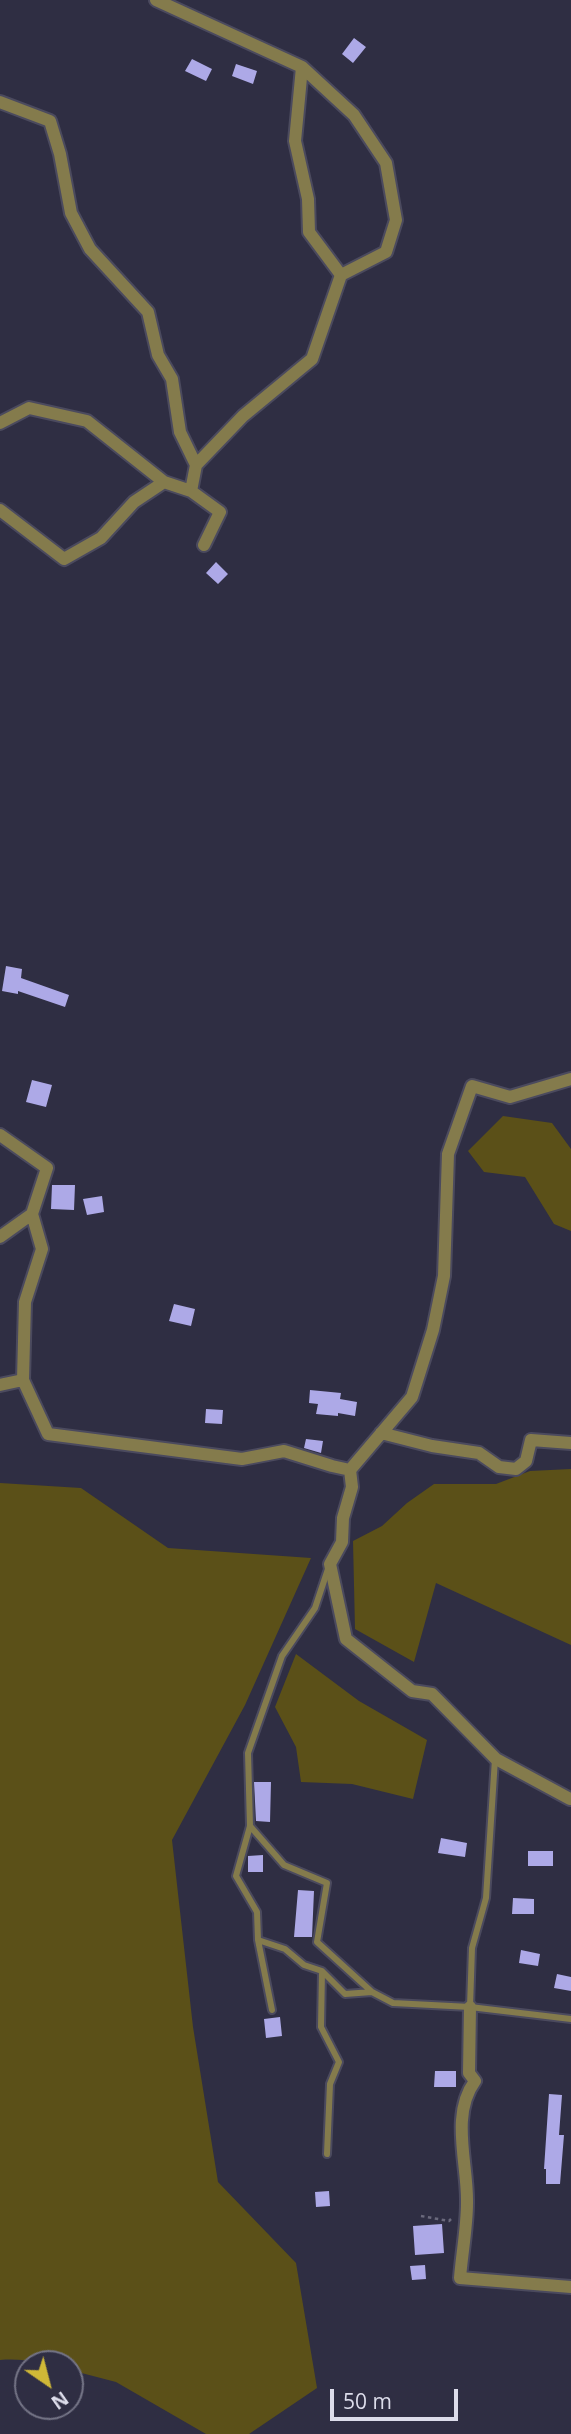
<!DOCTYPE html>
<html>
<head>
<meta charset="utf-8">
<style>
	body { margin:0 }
	#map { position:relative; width:571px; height:2434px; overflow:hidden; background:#2f2e43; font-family:"Open Sans",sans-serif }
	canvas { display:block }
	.north { position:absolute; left:14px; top:2350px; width:70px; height:70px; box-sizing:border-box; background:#2f2e43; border:2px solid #747486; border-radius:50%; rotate:145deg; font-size:19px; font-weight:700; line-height:28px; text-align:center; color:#dcdcea }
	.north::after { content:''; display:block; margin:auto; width:24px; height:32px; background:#cfb837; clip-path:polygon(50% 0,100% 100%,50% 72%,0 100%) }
	.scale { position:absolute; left:330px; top:2389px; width:128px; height:32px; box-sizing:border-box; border:4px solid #dcdcea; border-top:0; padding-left:9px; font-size:21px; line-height:24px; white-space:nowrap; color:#dcdcea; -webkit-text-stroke:5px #2f2e43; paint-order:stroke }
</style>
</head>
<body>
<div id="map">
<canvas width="571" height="2434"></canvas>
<div class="north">N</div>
<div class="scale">50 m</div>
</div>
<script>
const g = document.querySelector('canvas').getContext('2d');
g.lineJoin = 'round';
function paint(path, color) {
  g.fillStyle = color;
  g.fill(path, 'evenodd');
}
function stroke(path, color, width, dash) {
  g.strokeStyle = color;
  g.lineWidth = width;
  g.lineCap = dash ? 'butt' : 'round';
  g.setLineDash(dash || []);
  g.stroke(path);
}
paint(new Path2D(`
	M503 1116 552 1123 571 1149V1231L554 1224 525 1177 484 1172 468 1151Z
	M571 1469V1645L436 1583 414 1662 355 1629 353 1541 382 1526 407 1503 434 1484H496L530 1471Z
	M0 1483 81 1488 168 1548 311 1558 245 1705 172 1840 193 2027 218 2182 296 2263 317 2388 249 2434H206L116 2382 70 2370V2364C45 2364 25 2358 0 2360Z
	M296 1654 359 1701 427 1740 413 1799 352 1784 301 1782 296 1747 275 1707Z`), '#5b5018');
paint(new Path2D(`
	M354 38 366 47 353 63 342 54Z
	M192 59 212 69 206 81 185 71Z
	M236 64 257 71 253 84 232 76Z
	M216 562 228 574 218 584 206 573Z
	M6 966 22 969 21 978 69 995 65 1007 18 991V994L2 991Z
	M32 1080 52 1085 46 1107 26 1102Z
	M52 1185H75L74 1210 51 1209Z
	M102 1196 104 1212 87 1215 83 1199Z
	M174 1304 195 1309 191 1326 169 1321Z
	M310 1390 341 1393 340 1399 357 1402 355 1416 338 1413V1416L316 1414 318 1404 309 1403Z
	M206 1409 223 1410 222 1424 205 1423Z
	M306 1439 323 1441 321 1453 304 1448Z
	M254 1782H271L270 1822 256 1821Z
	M441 1838 467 1843 465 1857 438 1853Z
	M528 1851H553V1866H528Z
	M263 1855V1872H248V1856Z
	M298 1890 314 1891 312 1937H294Z
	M513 1898 534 1899V1914H512Z
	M521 1950 540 1954 538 1966 519 1963Z
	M557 1974 571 1977V1991L554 1988Z
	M280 2017 282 2036 266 2038 264 2019Z
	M435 2071H456V2087H434Z
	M549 2094 562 2095 559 2135H564L560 2184H546V2169H544Z
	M329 2191 330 2206 316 2207 315 2192Z
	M442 2224 444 2253 415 2255 413 2226Z
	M425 2265 426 2279 412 2280 410 2266Z`), '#ada9e7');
const service = new Path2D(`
	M250 1826 284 1865 327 1883 317 1942 372 1992
	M258 1940 272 2010
	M322 1971 304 1965 285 1949 258 1940 257 1912 236 1876 250 1826 248 1753 282 1656 315 1608 328 1569
	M470 2007 472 1948 486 1898 495 1759
	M327 2154 330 2084 339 2062 321 2027 322 1971 345 1994 372 1992 393 2003 470 2007 571 2019`);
const minor = new Path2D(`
	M156 0 302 67 354 115 386 163 396 220 386 252 341 275 312 359 243 416 196 465
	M302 67 295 141 308 199 309 232 341 275
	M0 102 50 121 60 154 71 213 90 249 148 312 158 355 172 379 180 432 196 465 191 491
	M0 423 29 408 87 421 164 482
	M0 510 64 559 101 538 134 502 164 482 191 491 220 512 204 545
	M0 1135 47 1168 32 1214 0 1237
	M32 1214 42 1249 25 1302 23 1380 48 1434 242 1459 284 1451 332 1466 350 1470 412 1397 433 1330 444 1276 448 1154 472 1086 510 1097 571 1079
	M0 1385 23 1380
	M381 1433 432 1446 479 1453 499 1467 516 1469 526 1461 531 1440 571 1443
	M350 1470 352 1487 343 1518 342 1542 330 1564 346 1639 412 1691 432 1694 496 1759 570 1799
	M470 2007 469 2073 475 2081C450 2115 468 2164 467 2203 467 2227 462 2253 460 2278L571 2287`);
stroke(service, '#4b4a5e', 10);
stroke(minor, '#4b4a5e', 16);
stroke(new Path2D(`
	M421 2216 449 2221 451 2219`), '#6a697c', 2.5, [3.5, 3.5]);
stroke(service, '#847b4c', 6);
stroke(minor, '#847b4c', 12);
</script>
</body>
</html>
